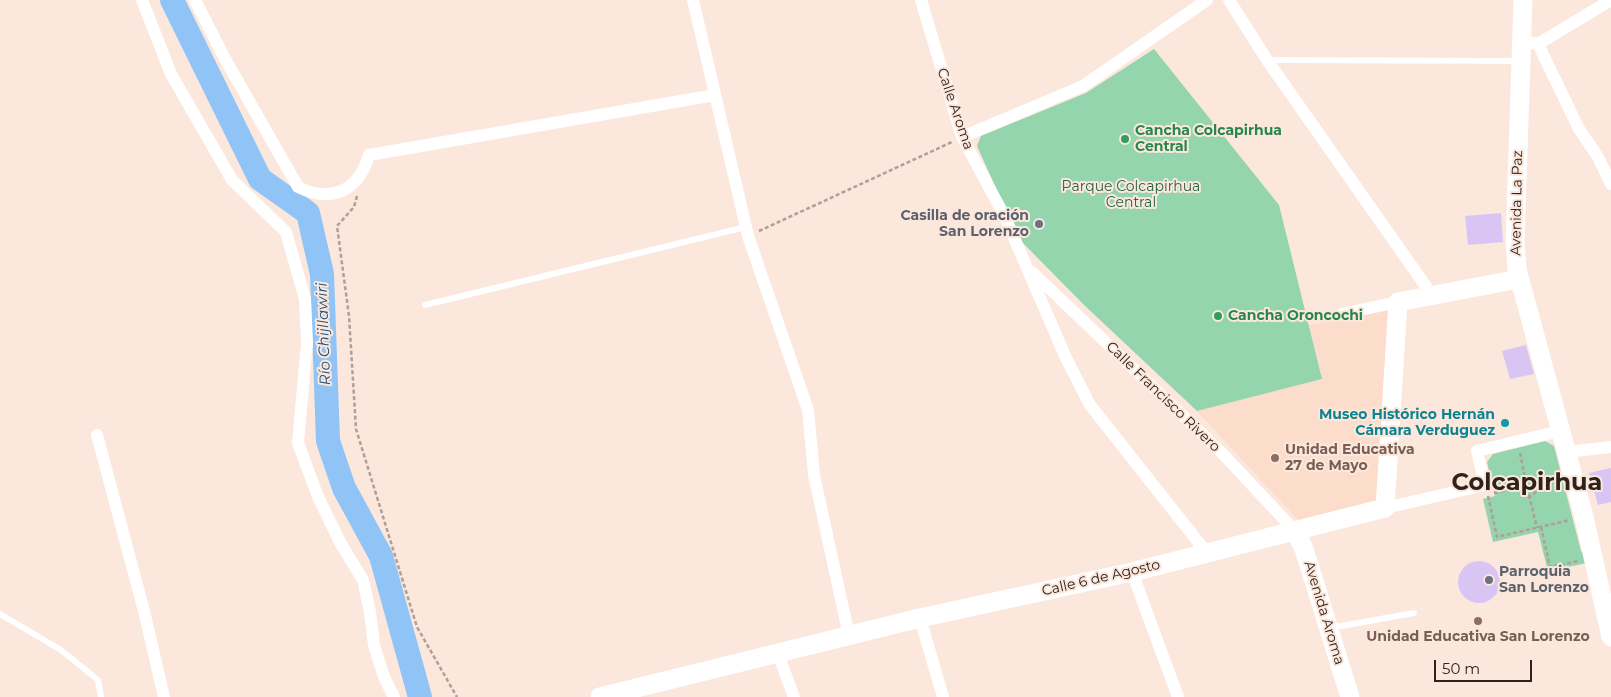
<!DOCTYPE html>
<html>
<head>
<meta charset="utf-8">
<style>
	body { margin:0 }
	#map { position:relative; width:1611px; height:697px; overflow:hidden; background:#fbe7dc; font-family:Montserrat,sans-serif }
	canvas { display:block }
	.scale { position:absolute; left:1434px; top:660px; width:98px; height:22px; box-sizing:border-box; border:2px solid #2e221b; border-top:0; padding-left:6px; font-size:15px; line-height:18px; white-space:nowrap; color:#2e221b; -webkit-text-stroke:4px #fbe7dc; paint-order:stroke }
</style>
</head>
<body>
<div id="map">
<canvas width="1611" height="697"></canvas>
<div class="scale">50 m</div>
</div>
<script>
const g = document.querySelector('canvas').getContext('2d');
g.lineJoin = 'round';
function paint(path, color) {
  g.fillStyle = color;
  g.fill(path, 'evenodd');
}
function stroke(path, color, width, dash) {
  g.strokeStyle = color;
  g.lineWidth = width;
  g.lineCap = dash ? 'butt' : 'round';
  g.setLineDash(dash || []);
  g.stroke(path);
}
function label(font, color, halo, rows, align = 'center') {
  g.font = font + ' Montserrat,sans-serif';
  g.lineWidth = 4;
  g.setLineDash([]);
  g.textBaseline = 'middle';
  g.strokeStyle = halo;
  g.fillStyle = color;
  for (const [text, x, y, turn = 0] of rows) {
    g.save();
    g.translate(x, y);
    g.rotate((+turn || 0) * Math.PI / 180);
    g.textAlign = isNaN(turn) ? turn : align;
    if (halo) g.strokeText(text, 0, 0);
    g.fillText(text, 0, 0);
    g.restore();
  }
}
paint(new Path2D(`
	M1389 310 1378 500 1298 520 1197 411 1322 379 1309 325Z`), '#fcddcb');
paint(new Path2D(`
	M1154 49 1279 205 1322 379 1197 411 1083 304 1019 239 977 146 981 136 1086 93Z
	M1545 441 1554 446 1581 551 1592 562 1548 571 1538 532 1493 542 1483 499 1495 496 1487 462 1493 454Z`), '#94d5ad');
stroke(new Path2D(`
	M172 0 260 179 308 213 322 274 328 441 344 488 381 556 420 697`), '#90c4f6', 24);
paint(new Path2D(`
	M1501 213 1503 242 1468 245 1465 216Z
	M1526 345 1534 374 1510 379 1502 351Z
	M1611 468V502L1598 505 1589 473Z
	M1458 582a21 21 0 1 1 42 0a21 21 0 1 1-42 0Z`), '#d9c5f4');
stroke(new Path2D(`
	M357 196 354 207 337 226 349 316 356 429 417 627 457 697
	M759 231 952 142
	M1520 453 1525 478
	M1519 487a9 9 0 1 1 18 0a9 9 0 1 1-18 0Z
	M1536 484 1559 479
	M1494 493 1519 488
	M1529 495 1537 528
	M1488 496 1497 537 1570 520
	M1541 527 1550 567 1578 561`), '#b09f95', 2.5, [4, 2.5]);
stroke(new Path2D(`
	M1267 60 1519 61
	M425 305 746 227
	M0 614 61 650 98 680 101 697
	M1330 628 1414 613`), '#fff', 6);
stroke(new Path2D(`
	M142 0 171 74 232 180 286 232 305 299 307 343 298 443 318 497 341 544 363 580 370 612 374 645 384 677 394 697
	M195 0 224 57 298 187C332 204 359 190 369 155L715 95
	M693 0 748 236 808 410 814 475 849 636
	M921 0 962 137 1005 217 1066 358 1090 405 1207 553
	M1229 0 1267 60 1432 295
	M1522 41 1538 44 1579 129 1598 157 1611 184
	M1538 44 1611 0
	M962 137 1083 86 1207 0
	M1032 272 1221 452 1295 531
	M1341 314 1398 302
	M97 435 144 611 164 697
	M1566 452 1611 447
	M1385 508 1485 485 1477 451 1560 431
	M1132 572 1178 697
	M920 618 943 697
	M778 654 794 697`), '#fff', 12);
stroke(new Path2D(`
	M1523 0 1515 243 1517 269 1584 517 1611 637
	M1295 531 1304 549 1350 697
	M600 697 920 618 1132 572 1385 508 1398 302 1519 279`), '#fff', 19);
for (const [x, y, r, color] of [
	[1125,139,5,"#2e9e5b"],
	[1039,224,5,"#6b7280"],
	[1218,316,5,"#2e9e5b"],
	[1505,423,5,"#0f9aa8"],
	[1275,458,5,"#8d6e63"],
	[1489,580,5,"#6b7280"],
	[1478,621,5,"#8d6e63"]
]) {
  const dot = new Path2D();
  dot.arc(x, y, r, 0, 2 * Math.PI);
  g.fillStyle = color;
  g.fill(dot);
  stroke(dot, '#fbe7dc', 2);
}
label('14px', '#2e221b', '#fbe7dc', [
	["Calle Aroma",955,109,71],
	["Avenida La Paz",1517,203,-89],
	["Calle Francisco Rivero",1163,397,44],
	["Calle 6 de Agosto",1101,578,-13],
	["Avenida Aroma",1324,613,73]
]);
label('bold 14px', '#27864d', '#fbe7dc', [
	["Cancha Colcapirhua",1135,131],
	["Central",1135,147],
	["Cancha Oroncochi",1228,316]
], 'left');
label('14px', '#256342', '#fbe7dc', [
	["Parque Colcapirhua",1131,187],
	["Central",1131,203]
]);
label('bold 14px', '#5b616d', '#fbe7dc', [
	["Casilla de oración",1029,216],
	["San Lorenzo",1029,232],
	["Parroquia",1499,572,"left"],
	["San Lorenzo",1499,588,"left"]
], 'right');
label('bold 14px', '#0d838f', '#fbe7dc', [
	["Museo Histórico Hernán",1495,415],
	["Cámara Verduguez",1495,431]
], 'right');
label('bold 14px', '#785e54', '#fbe7dc', [
	["Unidad Educativa",1285,450],
	["27 de Mayo",1285,466],
	["Unidad Educativa San Lorenzo",1478,637,"center"]
], 'left');
label('italic 15px', '#1e4d75', '#fbe7dc', [
	["Río Chijllawiri",324,334,-92]
]);
label('bold 24px', '#2e221b', '#fbe7dc', [
	["Colcapirhua",1527,483]
]);
</script>
</body>
</html>
